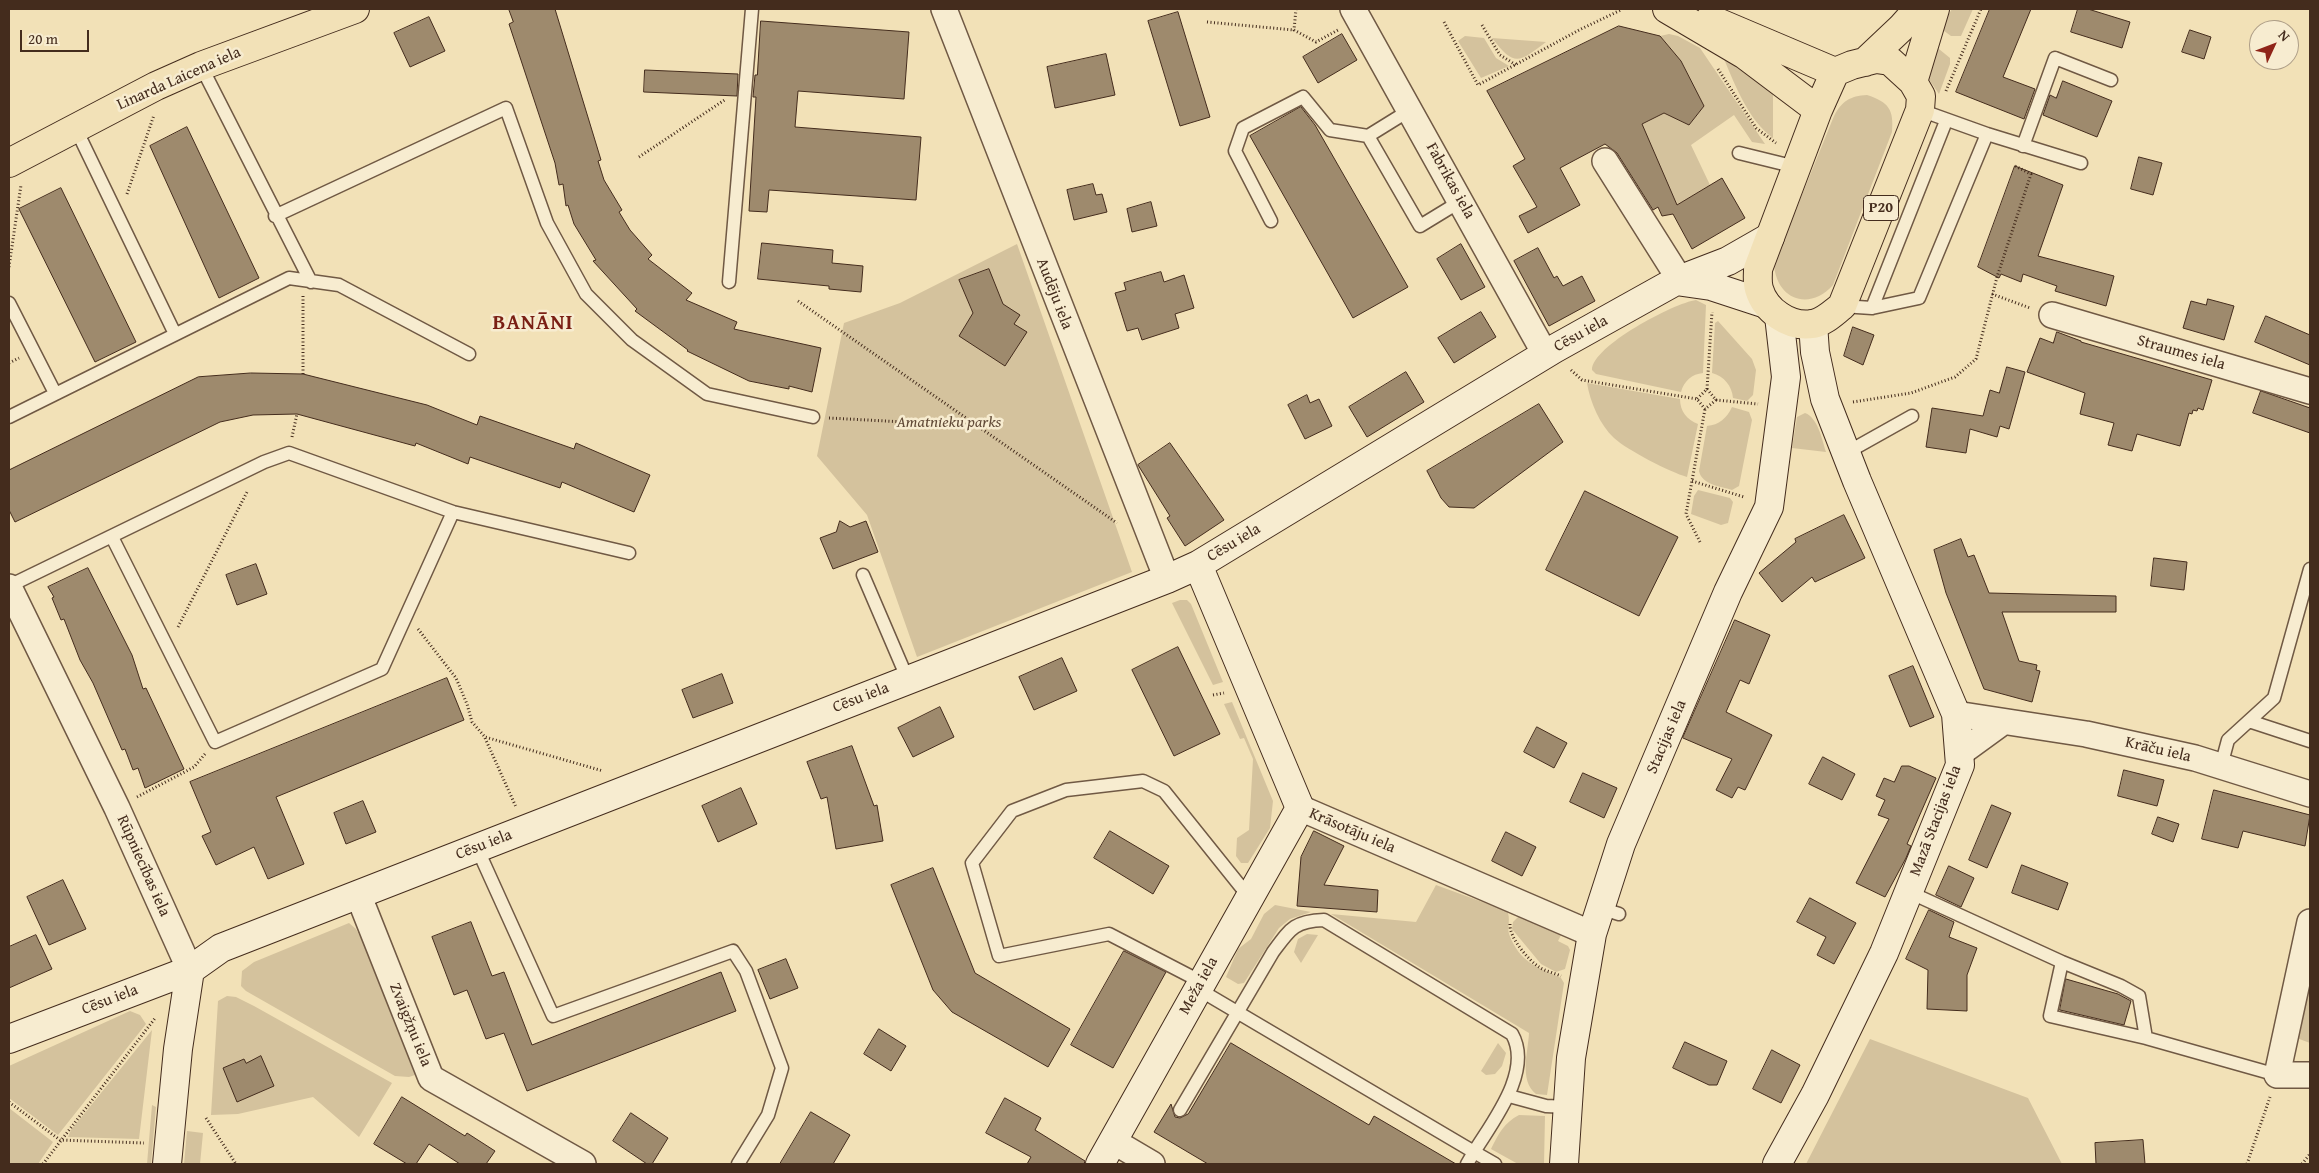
<!DOCTYPE html>
<html>
<head>
<meta charset="utf-8">
<style>
	body { margin:0 }
	#map { position:relative; width:2319px; height:1173px; overflow:hidden; background:#f2e1b7; font-family:"Gentium Book Plus",serif }
	canvas { display:block }
	.frame { position:absolute; inset:0; border:10px solid #442c1d; pointer-events:none }
	.north { position:absolute; left:2249px; top:20px; width:50px; height:50px; box-sizing:border-box; background:#f7ecd0; border:1px solid #af9f88; border-radius:50%; rotate:47deg; font-size:14px; font-weight:700; line-height:20px; text-align:center; color:#442c1d }
	.north::after { content:''; display:block; margin:auto; width:18px; height:22px; background:#8f2418; clip-path:polygon(50% 0,100% 100%,50% 72%,0 100%) }
	.scale { position:absolute; left:20px; top:30px; width:69px; height:22px; box-sizing:border-box; border:2px solid #442c1d; border-top:0; padding-left:6px; font-size:15px; line-height:18px; white-space:nowrap; color:#442c1d; -webkit-text-stroke:4px #f7ecd0; paint-order:stroke }
</style>
</head>
<body>
<div id="map">
<canvas width="2319" height="1173"></canvas>
<div class="frame"></div>
<div class="north">N</div>
<div class="scale">20 m</div>
</div>
<script>
const g = document.querySelector('canvas').getContext('2d');
g.lineJoin = 'round';
function paint(path, color) {
  g.fillStyle = color;
  g.fill(path, 'evenodd');
}
function stroke(path, color, width, dash) {
  g.strokeStyle = color;
  g.lineWidth = width;
  g.lineCap = dash ? 'butt' : 'round';
  g.setLineDash(dash || []);
  g.stroke(path);
}
function label(font, color, halo, rows, align = 'center') {
  g.font = font + ' "Gentium Book Plus",serif';
  g.lineWidth = 5;
  g.setLineDash([]);
  g.textBaseline = 'middle';
  g.strokeStyle = halo;
  g.fillStyle = color;
  for (const [text, x, y, turn = 0] of rows) {
    g.save();
    g.translate(x, y);
    g.rotate((+turn || 0) * Math.PI / 180);
    g.textAlign = isNaN(turn) ? turn : align;
    if (halo) g.strokeText(text, 0, 0);
    g.fillText(text, 0, 0);
    g.restore();
  }
}
paint(new Path2D(`
	M1952 9H1973L1961 36H1951L1940 28Z
	M1669 34 1678 36 1700 48 1765 144 1752 142 1734 115 1691 145 1710 185 1677 205 1651 147 1618 137 1664 113 1689 125 1704 106 1681 61 1660 36Z
	M1465 36 1484 38 1496 58 1509 66 1481 78 1458 41Z
	M1492 38 1546 42C1519 62 1515 68 1492 38Z
	M1934 45 1950 58V64L1939 94 1928 78Z
	M1724 59 1773 92V138C1749 121 1735 85 1724 59Z
	M1867 95C1889 102 1894 110 1892 132L1833 285C1809 312 1776 299 1774 264L1834 116C1842 101 1850 96 1867 95Z
	M1017 244 1132 572 917 657 867 515 817 456 844 323 900 303Z
	M1696 300 1706 305 1703 373C1692 374 1684 381 1681 392L1596 374 1592 370C1592 346 1674 303 1696 300Z
	M1718 321 1752 359 1756 370 1753 395 1747 401 1733 398C1732 386 1724 376 1712 373L1715 323Z
	M1587 383 1680 399C1680 411 1687 420 1698 424L1687 477C1670 472 1627 450 1614 438 1600 425 1590 402 1587 383Z
	M1732 407 1749 412 1752 420 1739 486 1732 490C1720 486 1702 485 1699 471L1707 426C1719 425 1727 418 1732 407Z
	M1805 413C1818 418 1822 439 1826 452L1792 448 1797 417Z
	M1698 490 1730 498 1733 502 1728 523 1721 525 1691 514 1694 496Z
	M1180 600H1187L1191 604 1223 682 1213 685 1172 603Z
	M1232 702 1273 801 1270 828 1248 863H1241L1236 856 1237 838 1249 830 1253 759 1244 738 1240 739 1224 704Z
	M1436 885 1507 911C1511 918 1507 927 1509 934 1520 963 1536 966 1561 978L1564 983 1547 1095 1536 1094C1519 1080 1528 1053 1529 1033L1331 914 1416 922Z
	M1275 905 1311 912 1290 919 1279 928 1244 983 1238 984 1226 977 1238 949 1251 939 1264 914Z
	M1520 915 1562 933 1558 941 1568 946 1570 950 1565 969 1556 972 1541 964 1512 929 1513 922Z
	M349 923 356 929 361 938 415 1075 409 1077 395 1076 246 991 241 986 242 971 254 962Z
	M1307 934 1318 935 1301 963 1294 952 1298 939Z
	M2310 977V1043L2294 1037Z
	M227 996 236 997 254 1006 392 1083 359 1137 313 1097 238 1114 211 1115 218 1001Z
	M130 1011 140 1015 146 1024 58 1135 9 1098V1066Z
	M152 1030 139 1139 68 1137 71 1130Z
	M1870 1039 2028 1098 2062 1164H1806Z
	M1498 1043 1506 1053 1502 1066 1495 1074 1486 1075 1481 1071Z
	M152 1105 156 1107 151 1164H147Z
	M9 1108 53 1142 38 1164H9Z
	M1519 1115 1545 1116 1544 1164H1518L1491 1149C1499 1133 1504 1123 1519 1115Z
	M187 1131 203 1133 200 1164H184Z`), '#d4c29d');
const building = new Path2D(`
	M509 9H555L601 160 598 161 604 180 622 210 619 212 630 230 652 255 648 259 692 293 686 300 737 322 734 329 821 348 812 392 789 386V389L749 381 687 351 688 350 635 311 637 309 593 261 596 260 574 224 568 205 566 206 563 184 559 185 555 163 509 24 513 22Z
	M1990 9H2031L2003 77 2035 89 2024 119 1956 92Z
	M2078 9H2088L2130 22 2122 48 2071 32Z
	M1178 12 1210 117 1180 126 1148 21Z
	M429 17 445 51 410 67 394 33Z
	M761 21 909 32 904 99 798 91 795 127 921 137 916 200 769 190 767 212 749 211 756 97H753L755 75H757Z
	M1619 26 1660 36 1681 61 1704 106 1689 125 1664 113 1642 124 1677 205 1722 178 1745 218 1692 249 1673 214 1662 216 1658 207 1653 210 1617 153 1605 144 1560 168 1580 205 1528 233 1519 216 1537 207 1513 166 1525 159 1487 91Z
	M2190 30 2211 37 2204 59 2182 52Z
	M1342 34 1357 60 1318 83 1303 57Z
	M1106 54 1115 95 1055 108 1047 67Z
	M645 70 738 74 737 96 644 92Z
	M2063 81 2112 101 2097 137 2043 115 2050 95 2056 98Z
	M1301 107 1315 125 1408 287 1353 318 1250 136Z
	M187 127 259 278 219 298 150 146Z
	M2139 157 2162 163 2153 195 2131 189Z
	M2015 166 2063 185 2038 256 2114 276 2106 306 2055 291 2057 286 2023 274 2021 282 2001 274 1999 278 1978 267Z
	M1093 184 1096 195 1102 194 1107 212 1074 220 1067 190Z
	M61 188 136 342 95 362 19 209Z
	M1151 202 1157 226 1132 232 1127 209Z
	M762 243 833 250 832 263 863 266 861 292 829 289V286L758 279Z
	M1461 244 1485 287 1461 300 1437 259Z
	M1538 248 1554 278 1557 276 1563 286 1582 276 1595 301 1549 326 1514 261Z
	M989 269 1003 304 1020 315 1014 324 1027 332 1005 366 959 336 973 313 959 280Z
	M1161 272 1164 282 1184 275 1194 308 1175 314 1179 328 1142 340 1138 328 1127 331 1115 293 1126 290 1124 283Z
	M2208 299 2234 306 2224 340 2183 328 2191 301 2206 305Z
	M1481 312 1496 337 1454 363 1438 338Z
	M2266 316 2310 335V365L2255 342Z
	M1853 327 1874 335 1863 365 1844 356Z
	M2057 332 2081 341V342L2212 380 2203 410 2198 408 2197 411 2193 410 2192 414 2189 413 2180 446 2137 434 2132 451 2108 445 2114 423 2080 414 2085 393 2027 372 2040 338 2053 343Z
	M2007 367 2025 372 2009 429 2000 426 1997 437 1970 429 1966 453 1926 447 1932 408 1983 416 1990 390 1999 393Z
	M1406 372 1424 402 1367 437 1349 407Z
	M251 373 303 374 427 405 477 425 480 416 574 449 576 443 650 475 634 512 562 482 560 488 470 457 468 464 416 443 415 446 297 414 253 415 220 422 15 522 9 510V470L198 377Z
	M2261 391 2310 408V433L2253 413Z
	M1307 395 1310 403 1319 399 1332 426 1305 439 1288 405Z
	M1539 404 1563 442 1474 508 1449 507 1441 498 1427 471Z
	M1170 443 1224 520 1185 546 1167 518 1170 516 1138 465Z
	M1585 491 1678 537 1639 616 1546 570Z
	M1844 515 1865 558 1815 582 1812 577 1782 602 1759 573 1796 542 1795 539Z
	M840 521 850 527 866 521 878 552 833 569 820 538 836 532Z
	M1961 539 1968 557 1974 555 1989 593 2116 596V612H2002L2019 661 2037 665 2036 670 2040 671 2032 702 1984 689 1946 593 1934 550Z
	M2154 558 2187 562 2184 590 2151 586Z
	M256 564 267 594 237 605 226 575Z
	M88 568 132 655 143 689 146 688 184 769 145 788 138 768 133 770 125 749 122 750 93 683 80 660 64 619 61 620 52 598 54 597 48 587Z
	M1735 620 1770 635 1749 684 1740 680 1726 712 1772 735 1745 790 1738 787 1732 798 1716 790 1732 759 1683 738Z
	M1178 647 1220 734 1174 756 1132 670Z
	M1062 658 1077 691 1034 710 1019 677Z
	M1913 666 1934 717 1910 727 1889 676Z
	M722 674 733 703 693 718 682 690Z
	M447 678 464 720 276 797 304 864 268 879 254 847 216 865 202 836 211 832 190 782Z
	M940 707 954 737 913 757 898 728Z
	M1537 727 1567 743 1554 768 1524 752Z
	M852 746 874 806 877 805 883 841 836 849 827 797 821 799 807 762Z
	M1823 757 1855 774 1842 800 1809 784Z
	M1902 766H1909L1936 778 1907 844 1911 846 1906 858 1885 897 1856 883 1889 819 1878 815 1885 800 1876 796 1884 778 1894 782Z
	M2124 770 2164 780 2157 806 2118 796Z
	M1583 773 1617 788 1604 818 1570 802Z
	M741 788 757 824 718 842 702 806Z
	M2214 790 2310 815 2305 846 2243 831 2238 848 2202 839Z
	M363 801 376 832 346 844 334 813Z
	M1992 805 2011 813 1987 868 1969 860Z
	M2158 817 2179 824 2173 842 2152 834Z
	M1110 831 1169 866 1153 894 1094 858Z
	M1314 831 1344 846 1324 885 1378 890 1377 912 1297 906 1301 857Z
	M1506 832 1536 847 1522 876 1492 861Z
	M2022 865 2068 883 2058 910 2012 893Z
	M1949 866 1974 878 1961 907 1936 895Z
	M933 868 975 973 1070 1029 1048 1067 952 1012 933 990 891 885Z
	M63 880 86 929 49 945 27 897Z
	M1810 898 1856 923 1834 964 1817 955 1826 937 1797 922Z
	M1929 910 1954 922 1949 937 1977 948 1967 975V1011L1927 1009 1928 970 1906 959Z
	M471 922 492 976 504 972 532 1045 721 972 736 1011 527 1091 504 1033 486 1039 467 990 454 995 432 937Z
	M36 935 52 969 9 988V947Z
	M1124 951 1166 972 1113 1068 1071 1045Z
	M786 959 798 988 770 999 758 970Z
	M2066 979 2118 994 2131 1001 2124 1025 2060 1010Z
	M879 1029 906 1046 891 1071 864 1054Z
	M1685 1042 1727 1061 1717 1085H1709L1673 1068Z
	M1231 1043 1369 1125 1374 1116 1456 1164H1208L1154 1132 1171 1104 1175 1117 1180 1118 1188 1114Z
	M1772 1050 1800 1065 1781 1103 1753 1089Z
	M261 1056 274 1086 237 1102 223 1068 244 1059 246 1063Z
	M402 1097 465 1136 467 1133 495 1151 486 1164H460L429 1144 416 1164H407L374 1144Z
	M1005 1098 1041 1118 1035 1130 1085 1161 1084 1164H1027L1031 1157 986 1133Z
	M811 1112 850 1135 833 1164H780Z
	M631 1113 668 1138 652 1164H647L613 1141Z
	M2143 1140 2145 1164H2096L2095 1143Z`);
paint(building, '#9e8a6d');
stroke(building, '#442c1d', 1);
const lane = new Path2D(`
	M201 66 311 282
	M1410 110 1368 136 1420 226 1461 201
	M1920 110 1987 134 2081 163
	M75 127 175 334
	M2023 146 2055 58 2111 80
	M1739 153 1796 167
	M275 216 506 108 547 223 586 294 632 340 707 394 813 417
	M1271 221 1235 151 1243 128 1303 97 1330 130 1368 136
	M729 282 752 9
	M9 303 55 393
	M1842 306 1872 308 1919 298 1987 134
	M1872 308 1946 121
	M9 417 289 278 339 285 469 354
	M1846 453 1912 416
	M112 537 215 742 382 669 453 512
	M863 575 908 680
	M9 586 264 462 289 453 453 512 629 553
	M2249 721 2310 741
	M2221 766 2228 740 2274 698 2310 569
	M477 848 553 1016 733 951 746 971 782 1068 768 1115 738 1164
	M1909 892 2062 962 2121 986 2139 996 2146 1038
	M1600 908 1619 914
	M2062 962 2050 1016 2146 1038 2277 1075
	M1190 976 1109 934 999 956 972 863 1012 811 1066 790 1143 781 1164 791 1249 897
	M1198 989 1474 1152 1467 1164
	M1509 1096 1546 1106 1568 1107
	M1180 1110 1273 952C1290 929 1294 921 1324 920L1512 1034C1533 1071 1493 1121 1474 1152L1495 1164`);
const street = new Path2D(`
	M944 9 1167 579
	M1353 9 1545 354
	M1605 161 1675 272
	M2052 315 2310 391
	M9 587 117 808 190 970
	M1956 714 2086 734 2195 758 2310 794
	M1959 754 2003 722
	M1300 808 1592 934
	M358 894 431 1078 583 1164
	M2310 922 2277 1075H2310
	M1113 1141 1152 1164`);
const secondary = new Path2D(`
	M1676 281 1711 286 1766 304
	M9 1039 190 970 221 948 1167 579 1198 565 1554 349 1676 281 1728 261 1770 237
	M167 1164 178 1049 190 970
	M1100 1164 1300 808 1198 565
	M1564 1164 1571 1058 1592 934 1621 844 1728 592 1769 507 1786 377 1779 316
	M1777 1164 1815 1095 1884 953 1960 765 1956 714 1857 481 1825 399 1815 352 1813 324`);
const primary = new Path2D(`
	M1667 9 1745 55 1818 110
	M1710 19 1835 72
	M1876 59 1890 61 1913 82 1921 96 1920 110 1842 306C1833 313 1824 322 1813 324 1789 328 1765 310 1759 289 1757 283 1758 275 1758 269L1818 110 1835 72 1852 65Z
	M1865 62 1901 28 1918 9
	M1913 82 1935 9
	M9 163 156 86 201 66 355 9`);
stroke(lane, '#705944', 15);
stroke(street, '#705944', 28);
stroke(secondary, '#442c1d', 30);
stroke(primary, '#442c1d', 30);
stroke(new Path2D(`
	M1296 9 1294 30 1316 42 1338 30
	M1207 22 1294 30
	M1444 22 1478 85 1581 29 1621 10
	M1482 25 1500 55 1516 65
	M1718 69 1756 128 1776 143
	M1946 91 1981 9
	M639 157 726 99
	M127 194 154 115
	M9 267 21 185
	M1992 294 2030 308
	M303 296V374
	M798 301 1117 523
	M9 363 19 358
	M1571 370 1582 380 1697 399 1705 409 1716 400 1707 389 1697 399
	M1707 389 1712 312
	M1716 400 1758 404
	M1853 402 1911 393 1955 377 1976 359 1997 277 2031 174 2015 166
	M829 418 980 426
	M292 437 297 414
	M1692 481 1744 497
	M1700 542 1686 514 1705 409
	M178 627 248 490
	M418 629 456 678 467 704 472 722 485 737 603 771
	M1213 695 1224 693
	M485 738 516 807
	M137 797 194 767 205 754
	M1510 924C1509 937 1528 960 1539 967 1545 971 1554 973 1561 976
	M9 1102 60 1140 144 1143
	M206 1118 236 1164
	M43 1164 156 1017
	M2247 1164 2270 1097
	M2302 1164 2310 1154`), '#442c1d', 3, [1, 2.5]);
stroke(lane, '#f7ecd0', 12);
stroke(street, '#f7ecd0', 25);
stroke(secondary, '#f7ecd0', 28);
stroke(primary, '#f2e1b7', 28);
for (const [x, y, w] of [
	[1881,208,35]
]) {
  const box = new Path2D();
  box.roundRect(x - w / 2, y - 12.5, w, 25, 4);
  g.fillStyle = '#f7ecd0';
  g.fill(box);
  stroke(box, '#442c1d', 1);
}
label('bold 15px', '#442c1d', null, [
	["P20",1881,208]
]);
label('16px', '#442c1d', '#f7ecd0', [
	["Linarda Laicena iela",179,79,-24],
	["Fabrikas iela",1450,181,61],
	["Audēju iela",1054,294,69],
	["Cēsu iela",1581,334,-29],
	["Straumes iela",2181,353,16],
	["Cēsu iela",1234,543,-31],
	["Cēsu iela",861,698,-21],
	["Stacijas iela",1667,737,-67],
	["Krāču iela",2158,750,13],
	["Mazā Stacijas iela",1936,821,-69],
	["Krāsotāju iela",1352,831,23],
	["Cēsu iela",484,845,-21],
	["Rūpniecības iela",143,866,66],
	["Meža iela",1199,986,-61],
	["Cēsu iela",110,1000,-21],
	["Zvaigžņu iela",410,1025,68]
]);
label('italic 16px', '#614a37', '#f7ecd0', [
	["Amatnieku parks",949,423]
]);
g.letterSpacing = '1px';
label('bold 21px', '#7a1f14', '#f7ecd0', [
	["BANĀNI",533,324]
]);
g.letterSpacing = '0px';
</script>
</body>
</html>
